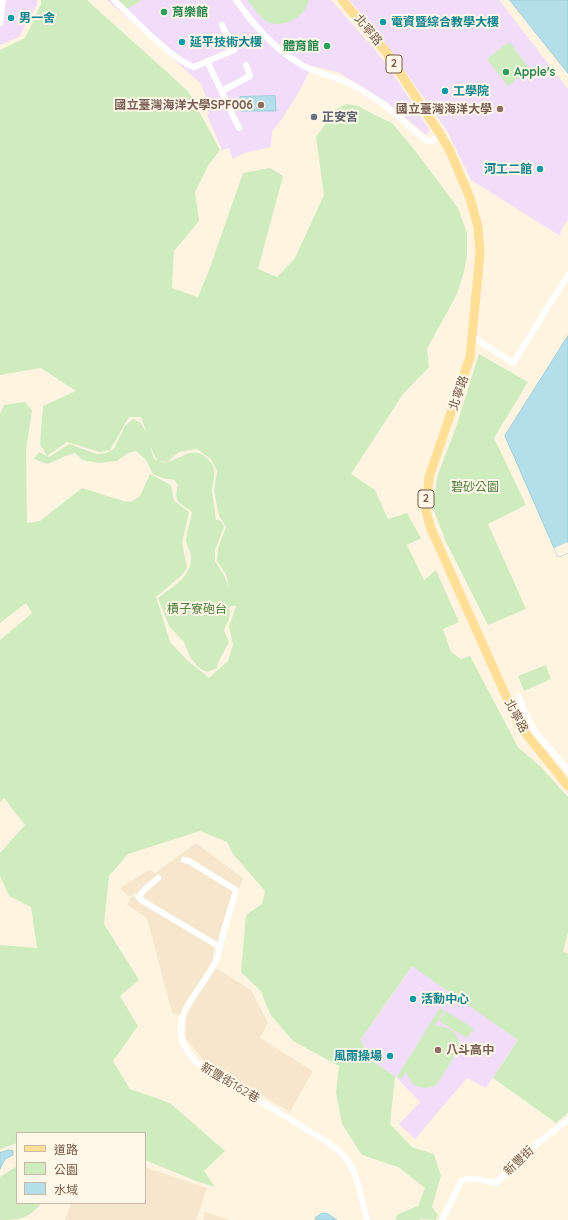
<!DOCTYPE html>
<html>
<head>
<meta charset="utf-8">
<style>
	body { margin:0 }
	#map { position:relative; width:568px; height:1220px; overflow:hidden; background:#fef4e0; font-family:Quicksand,"Noto Sans TC",sans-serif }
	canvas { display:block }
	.legend { position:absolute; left:16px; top:1132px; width:130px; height:72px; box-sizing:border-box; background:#fff7e8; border:1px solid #c9b8a7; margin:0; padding:5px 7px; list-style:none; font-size:12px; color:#775a46 }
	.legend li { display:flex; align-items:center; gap:8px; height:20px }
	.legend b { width:20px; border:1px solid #c9b8a7 }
</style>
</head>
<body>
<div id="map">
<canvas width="568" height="1220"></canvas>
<ul class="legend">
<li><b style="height:5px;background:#ffde96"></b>道路</li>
<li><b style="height:11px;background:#ceecbe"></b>公園</li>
<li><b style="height:11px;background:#b4dee9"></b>水域</li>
</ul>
</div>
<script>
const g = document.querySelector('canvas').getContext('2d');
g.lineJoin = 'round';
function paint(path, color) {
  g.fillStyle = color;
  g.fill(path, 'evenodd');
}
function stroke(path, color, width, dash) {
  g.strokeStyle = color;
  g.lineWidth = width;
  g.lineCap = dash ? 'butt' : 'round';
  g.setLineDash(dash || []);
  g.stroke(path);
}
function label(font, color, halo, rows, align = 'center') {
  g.font = font + ' Quicksand,"Noto Sans TC",sans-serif';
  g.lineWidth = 4;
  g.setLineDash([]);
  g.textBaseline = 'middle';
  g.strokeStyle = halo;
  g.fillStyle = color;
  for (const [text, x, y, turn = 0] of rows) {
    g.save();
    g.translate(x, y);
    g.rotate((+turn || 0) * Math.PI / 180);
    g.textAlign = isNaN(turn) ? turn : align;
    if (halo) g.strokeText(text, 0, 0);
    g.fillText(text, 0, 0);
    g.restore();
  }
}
paint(new Path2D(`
	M196 843 243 878 218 944 135 893 129 897 120 888 149 870 155 873Z
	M132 896 214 947 213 960 180 1015 172 1013 147 918 127 905Z
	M216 968 251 990 268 1023 260 1038 313 1071 290 1112 205 1062 186 1039V1015Z
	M145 1167 207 1188 196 1220H65L71 1203H145Z
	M205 1212 230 1220H203Z`), '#f6e6ce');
paint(new Path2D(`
	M0 0H37V5L19 37 0 45Z
	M107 0H331L371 45 392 72 430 131 426 135 388 103 338 72 312 66 299 92 282 119 272 131 271 147 244 153 233 159 229 148 222 150 207 115 209 113 204 101 207 100 206 97 201 84Z
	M349 0H499L568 89V219L561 231 560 236 471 180 446 129 382 39Z
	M413 965 518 1040 486 1088 467 1078 415 1139 399 1124 420 1102 395 1076 368 1059 361 1039Z`), '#f1ddfa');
paint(new Path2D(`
	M41 0H87L188 91 220 150 208 166 195 192 199 221 174 251 172 288 198 297 209 270 243 173 270 168 283 176 258 269 277 277 295 258 324 195 316 137 336 109 347 104 358 106 377 116 392 123 417 153 458 208 467 233V254L464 272 457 294 427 349 429 367 403 394 351 474 375 490 388 519 407 513 421 538 407 545 424 580 436 570 459 622 443 629 451 652 461 659 470 656 518 747 541 767 568 797V933L563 952 568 953V1113L556 1123 493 1078 518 1040 412 966 361 1039 368 1059 395 1076 390 1124 412 1147 434 1154 441 1176 432 1207 438 1215 436 1220 421 1219 419 1220H395L398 1214 418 1206 425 1188 398 1167 362 1155 342 1124 336 1093 339 1066 293 1041 270 1014 261 991 241 972 246 915 262 904 265 891 233 854 227 842 200 831 128 854 109 876 104 924 139 980 120 996 138 1026 113 1061 130 1089 170 1103 225 1151 204 1171 215 1187 196 1181 145 1160V1133H17V1143L0 1149V945L37 948 31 907 9 896 0 876V853L25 825 4 798 0 802V640L32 613 26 603 0 623V414L4 405 25 402 32 410 26 451 27 523 40 521 82 488 123 501 131 502 140 496 150 474 171 485 174 501 189 512 182 543 187 567 182 575 156 597 170 642 188 661 209 678 228 661 233 645 229 627 236 606H230L229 619 224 630 229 642 219 661 217 668 207 672 199 668 190 657 184 642 169 626 158 598C172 587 192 577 191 557 191 550 186 546 186 539 187 530 191 521 192 512 179 502 173 503 178 485L174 480 162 478 153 474 146 460 136 451 128 453 117 461 99 463 82 460 75 453C65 455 57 461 47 464L34 459 39 452 49 457 69 444 97 454 106 453 114 449 125 426 133 419 140 422 146 432 154 459 158 461C149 449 147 432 141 417H129L110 450 100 452 67 442 47 456 40 444 43 406 76 391 41 368 0 375V50L25 38 41 4ZM197 449 211 459 217 471 214 491 219 516 226 527 218 548 217 561 227 576 228 587 225 577 215 561V550L224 527 221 521 216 520C215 511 213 501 212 492 212 480 219 470 209 460 191 439 173 469 159 461L167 462 179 452Z
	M114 0H140V2L124 10Z
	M247 0H309C305 17 283 30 266 21 260 18 252 5 247 0Z
	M509 42 530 69 508 86 487 59Z
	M479 354 528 382 494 438 526 505 488 524 526 609 488 625 446 542 433 508 437 477 456 427Z
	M546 665 551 679 524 691 518 676Z
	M440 1008 444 1011 435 1026C447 1025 462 1034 459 1048L438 1083 435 1086 427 1088 419 1087 412 1083 406 1072 401 1079 397 1077Z
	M446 1011 474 1029 467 1038 439 1021Z
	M17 1166V1203H41C29 1219 19 1220 0 1220V1177Z`), '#ceecbe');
const water = new Path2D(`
	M510 0H568V73Z
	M275 96 276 111H241L240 97Z
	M568 336V553L558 557 505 436Z
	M9 1150 13 1151V1155L5 1159 0 1169V1153Z
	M323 1213 328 1214 337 1220H317L315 1218Z`);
paint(water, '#b4dee9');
stroke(water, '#99cedb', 1);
paint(new Path2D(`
	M568 542V553L558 557 554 548Z`), '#fef4e0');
stroke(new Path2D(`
	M114 0C132 17 172 60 194 67L234 50 222 25
	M236 0C255 27 280 56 312 70 329 76 344 79 360 89 369 95 379 101 388 108 402 119 414 132 428 141H432L440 134
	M0 23 3 0
	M207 61 239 128
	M222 91 250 76 246 65
	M473 337 513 363 568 275
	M519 697 526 715 536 733 568 770
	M184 860 189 861 236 890C232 905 227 919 223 934 221 943 219 952 216 961 198 997 158 1023 197 1063L326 1141C334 1147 342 1152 347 1160 358 1175 362 1202 367 1220
	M158 878 144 890 139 897 141 900 220 947
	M442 1220 461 1181C472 1176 485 1181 496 1183L539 1142 568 1120`), '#fff', 6);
stroke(new Path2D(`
	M342 0 387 53 440 134 450 151 470 198 478 227 480 253 470 357 429 477 426 511 431 529 519 725 568 786`), '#ffde96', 9);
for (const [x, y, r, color] of [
	[164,12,4,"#2e9e5b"],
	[11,18,4,"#0f9aa8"],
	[383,22,4,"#0f9aa8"],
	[182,42,4,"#0f9aa8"],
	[327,46,4,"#2e9e5b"],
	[506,72,4,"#2e9e5b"],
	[445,91,4,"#0f9aa8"],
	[261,105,4,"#8d6e63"],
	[500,109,4,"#8d6e63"],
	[314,117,4,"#6b7280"],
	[540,169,4,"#0f9aa8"],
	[413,999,4,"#0f9aa8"],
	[438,1050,4,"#8d6e63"],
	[390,1056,4,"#0f9aa8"]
]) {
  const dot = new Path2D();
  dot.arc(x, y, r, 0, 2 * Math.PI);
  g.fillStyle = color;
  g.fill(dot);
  stroke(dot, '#fff7e8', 1.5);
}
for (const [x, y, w] of [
	[394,64,16],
	[426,499,16]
]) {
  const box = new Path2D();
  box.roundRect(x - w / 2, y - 9, w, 18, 3);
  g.fillStyle = '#fff7e8';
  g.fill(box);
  stroke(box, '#775a46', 1);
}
label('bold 11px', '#775a46', null, [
	["2",394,64],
	["2",426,499]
]);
label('bold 12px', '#27864d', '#fff7e8', [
	["育樂館",172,12],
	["體育館",319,46,"right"],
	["Apple's",514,72]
], 'left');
label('bold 12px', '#0d838f', '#fff7e8', [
	["男一舍",19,18],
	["電資暨綜合教學大樓",391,22],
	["延平技術大樓",190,42],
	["工學院",453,91],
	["河工二館",532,169,"right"],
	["活動中心",421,999],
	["風雨操場",382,1056,"right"]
], 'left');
label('12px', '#775a46', '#fff7e8', [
	["北寧路",368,30,50],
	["北寧路",459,393,-71],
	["北寧路",516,716,62],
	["新豐街162巷",230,1083,31],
	["新豐街",519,1161,-44]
]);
label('bold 12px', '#785e54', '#fff7e8', [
	["國立臺灣海洋大學SPF006",253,105],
	["國立臺灣海洋大學",492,109],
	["八斗高中",446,1050,"left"]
], 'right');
label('bold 12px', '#5b616d', '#fff7e8', [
	["正安宮",322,117]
], 'left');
label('12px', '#4c7e3c', '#fff7e8', [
	["碧砂公園",475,487],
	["槓子寮砲台",197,609]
]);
</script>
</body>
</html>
